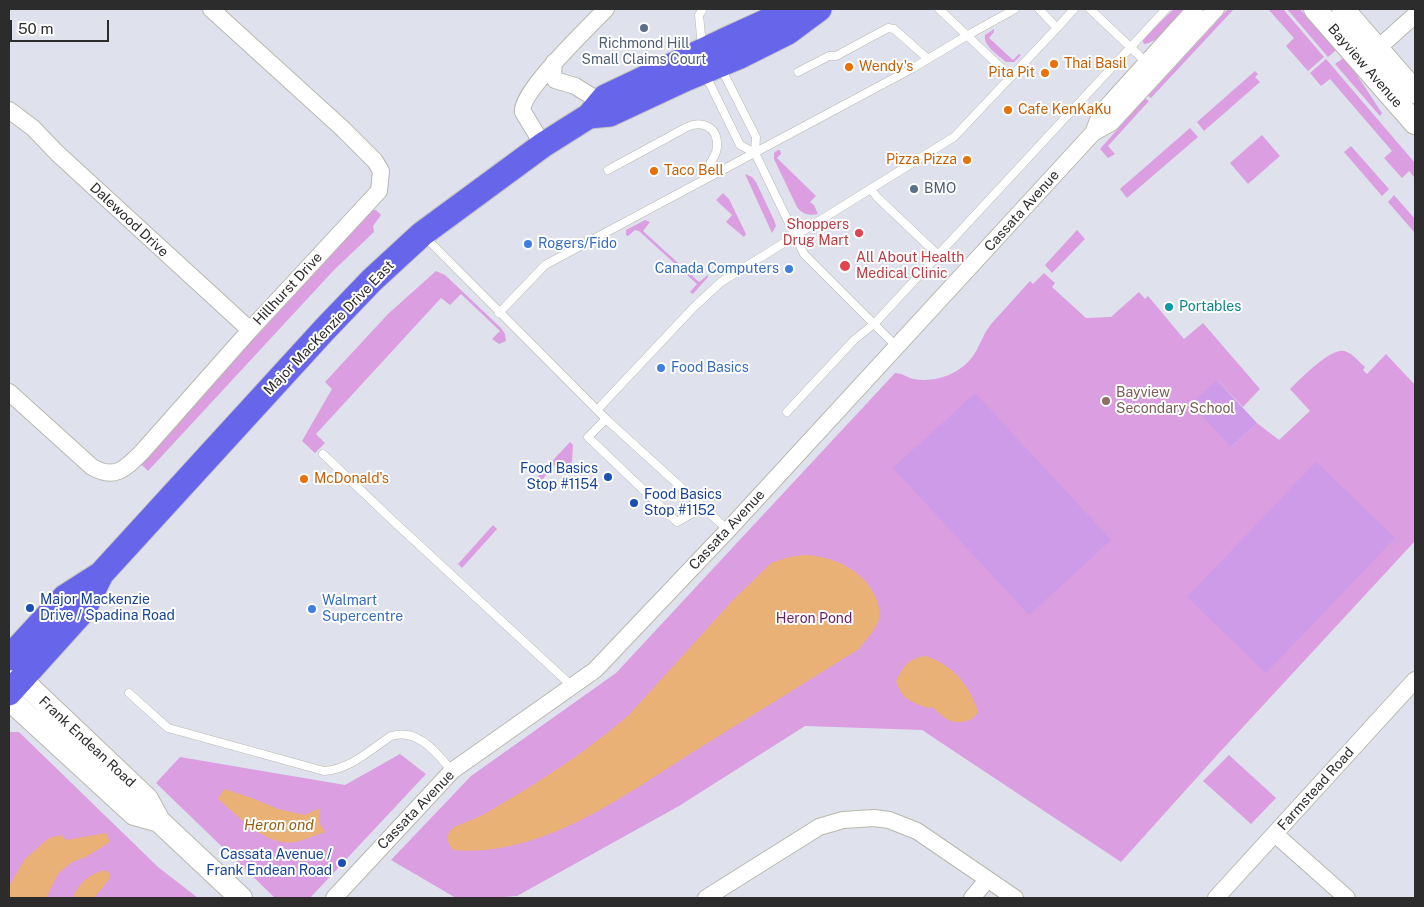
<!DOCTYPE html>
<html>
<head>
<meta charset="utf-8">
<style>
	body { margin:0 }
	#map { position:relative; width:1424px; height:907px; overflow:hidden; background:#dfe2ed; font-family:"Public Sans",sans-serif }
	canvas { display:block }
	.frame { position:absolute; inset:0; border:10px solid #2c2c2c; pointer-events:none }
	.scale { position:absolute; left:10px; top:20px; width:99px; height:22px; box-sizing:border-box; border:2px solid #2c2c2c; border-top:0; padding-left:6px; font-size:15px; line-height:18px; white-space:nowrap; color:#2c2c2c; -webkit-text-stroke:4px #fff; paint-order:stroke }
</style>
</head>
<body>
<div id="map">
<canvas width="1424" height="907"></canvas>
<div class="frame"></div>
<div class="scale">50 m</div>
</div>
<script>
const g = document.querySelector('canvas').getContext('2d');
g.lineJoin = 'round';
function paint(path, color) {
  g.fillStyle = color;
  g.fill(path, 'evenodd');
}
function stroke(path, color, width, dash) {
  g.strokeStyle = color;
  g.lineWidth = width;
  g.lineCap = dash ? 'butt' : 'round';
  g.setLineDash(dash || []);
  g.stroke(path);
}
function label(font, color, halo, rows, align = 'center') {
  g.font = font + ' "Public Sans",sans-serif';
  g.lineWidth = 4;
  g.setLineDash([]);
  g.textBaseline = 'middle';
  g.strokeStyle = halo;
  g.fillStyle = color;
  for (const [text, x, y, turn = 0] of rows) {
    g.save();
    g.translate(x, y);
    g.rotate((+turn || 0) * Math.PI / 180);
    g.textAlign = isNaN(turn) ? turn : align;
    if (halo) g.strokeText(text, 0, 0);
    g.fillText(text, 0, 0);
    g.restore();
  }
}
paint(new Path2D(`
	M1174 9H1186C1176 19 1159 43 1144 44L1142 39Z
	M1228 9H1234L1151 98 1148 96Z
	M1268 9H1283L1324 57 1308 71 1286 46 1294 38Z
	M1287 9H1300L1336 50 1328 57Z
	M994 29V32L989 38 1013 60 1019 54 1021 55 1014 62H1006C998 55 983 46 985 35Z
	M1345 57 1382 113 1380 116 1335 64Z
	M1326 59 1415 163V178L1409 171 1402 178 1384 158 1392 151 1330 79 1321 86 1310 73Z
	M1255 71 1258 74 1255 77 1260 82 1204 131 1197 122Z
	M1145 98 1149 101 1108 146 1115 154 1108 158 1100 149Z
	M1190 128 1198 137 1127 198 1120 189Z
	M1262 135 1280 156 1248 184 1230 163Z
	M1351 146 1389 189 1382 196 1344 152Z
	M778 150H780L781 154 777 158 816 196 810 202 814 205 818 214C809 216 802 214 797 207L774 159V153Z
	M745 174 752 177 756 182 774 220 776 226 772 233Z
	M723 193 729 199 746 234 744 237 726 222 732 215 716 200Z
	M1394 195 1415 219V233L1388 202Z
	M372 210H376L381 215 373 226 374 232 334 270 148 471 140 463Z
	M645 220 650 222 643 231 699 282 708 275V277L693 294 690 292 697 284 639 231 635 230 628 236 626 235V230Z
	M1077 230 1085 239 1052 273 1045 265Z
	M436 271 445 275 501 328 505 334 506 341 499 344 492 339 500 331 461 294 450 305 441 298 316 434 325 443 315 453 302 441 332 389 325 382 388 314Z
	M1044 273 1055 283 1052 287 1086 318 1111 317 1139 292 1145 299 1148 296 1184 339 1203 323 1260 389 1243 407 1217 380 1231 447 1257 423 1279 440 1310 411 1290 389C1300 380 1333 344 1347 352 1354 355 1360 363 1365 367L1363 370 1367 374 1386 354 1415 385V541L1219 753 1121 862 922 730 805 726 679 806 517 896 490 898H456L391 860 471 776 616 673 895 373C901 373 907 377 913 379 936 383 962 374 975 353 981 343 984 332 992 323L1030 281 1033 284Z
	M570 442 573 445 572 462 565 471 558 464H556L532 491 528 487Z
	M493 525 497 529 462 568 458 564Z
	M9 732H19L158 867 198 898H9Z
	M400 754 426 774 310 898H275L156 783 180 757 345 785Z
	M1229 755 1276 798 1251 824 1203 781Z`), '#da9ee1');
paint(new Path2D(`
	M1217 380 1257 423 1231 447 1191 404Z
	M975 393 1111 540 1029 615 893 468Z
	M1316 462 1395 538 1266 673 1187 597Z`), '#ce9be8');
paint(new Path2D(`
	M804 555C833 556 864 570 876 598 879 607 882 615 877 624 873 633 864 642 859 649 806 682 753 715 701 747 627 793 544 858 453 850L448 842 447 835 454 827 483 815 533 785 574 758 606 734 628 716 733 600 771 563 789 557Z
	M926 656C953 666 969 683 978 712 974 721 959 725 949 720 943 718 937 711 932 707L928 708C912 702 902 700 896 681 904 666 908 658 926 656Z
	M224 789 252 798 278 809 305 815 320 808 319 823 325 832C315 835 305 840 295 842 266 847 238 816 218 799Z
	M106 833 110 842 86 857 72 862 58 874 48 894V898H9V886L25 859 49 838 61 835 66 840Z
	M104 870 109 873 110 878 94 898H73C77 884 90 874 104 870Z`), '#eab177');
const lane = new Path2D(`
	M939 9 1011 77
	M1039 9 1057 28 1074 9
	M1090 9 1146 62
	M702 46 699 15 703 9
	M717 71 724 74 756 137 755 153 804 254 897 347
	M798 72 829 56H836L888 28 894 29 928 59
	M710 73 709 82 740 145 755 153
	M608 170 687 127C702 120 718 127 717 146 717 160 705 160 711 176
	M871 189 877 197 938 255
	M425 237 606 419 728 530
	M499 313 545 265 913 68 968 35 1015 9
	M598 409 693 308 721 282 954 137 1057 28
	M787 412 854 340 875 323 1166 9
	M606 419 588 437 677 522 691 514 700 504
	M323 454 391 519 572 686
	M129 693 168 728 324 771C349 770 370 750 391 736 418 728 436 752 452 771`);
const street = new Path2D(`
	M1377 49 1415 15
	M554 62 553 75 555 80 575 86 601 102
	M9 110 33 128 57 153 250 330
	M1093 133 1101 113 1195 9
	M543 145 523 112C519 93 591 25 606 9
	M9 392 92 467C115 480 125 469 142 452L250 330 379 191 381 171 375 161 343 129 211 9
	M1275 834 1347 898
	M334 898 452 771 595 670 728 530 1093 133 1111 123 1216 9
	M706 898 819 827 843 820 874 818 889 820 917 831 1015 898
	M972 898 987 880
	M1216 898 1415 680`);
const secondary = new Path2D(`
	M1315 9 1415 123
	M1343 9 1415 92
	M9 668 147 799 159 821 241 898
	M9 699 134 814 159 821`);
const primary = new Path2D(`
	M589 116 610 114 685 79 738 57 788 32 819 9
	M9 658 65 597 101 574 325 329 372 280 422 234 543 145 589 116 605 97 730 38 772 19 801 9
	M9 693 83 611 101 574`);
stroke(lane, '#b7b8ac', 9);
stroke(street, '#b7b8ac', 18);
stroke(secondary, '#b7b8ac', 24);
stroke(primary, '#c4c4c4', 27);
stroke(lane, '#fff', 8);
stroke(street, '#fff', 16);
stroke(secondary, '#fff', 22);
stroke(primary, '#6766eb', 25);
for (const [x, y, r, color] of [
	[644,28,5,"#5c6f8a"],
	[1054,64,5,"#e8710a"],
	[849,67,5,"#e8710a"],
	[1045,73,5,"#e8710a"],
	[1008,110,5,"#e8710a"],
	[967,160,5,"#e8710a"],
	[654,171,5,"#e8710a"],
	[914,189,5,"#5c6f8a"],
	[859,233,5,"#e0444e"],
	[528,244,5,"#3f7fe0"],
	[845,266,6,"#e0444e"],
	[789,269,5,"#3f7fe0"],
	[1169,307,5,"#0f9aa8"],
	[661,368,5,"#3f7fe0"],
	[1106,401,5,"#8d6e63"],
	[608,477,5,"#1a4fb4"],
	[304,479,5,"#e8710a"],
	[634,503,5,"#1a4fb4"],
	[30,608,5,"#1a4fb4"],
	[312,609,5,"#3f7fe0"],
	[342,863,5,"#1a4fb4"]
]) {
  const dot = new Path2D();
  dot.arc(x, y, r, 0, 2 * Math.PI);
  g.fillStyle = color;
  g.fill(dot);
  stroke(dot, '#fff', 2);
}
label('14px', '#4e5e75', '#fff', [
	["Richmond Hill",644,44],
	["Small Claims Court",644,60],
	["BMO",924,189,"left"]
]);
label('14px', '#c56008', '#fff', [
	["Thai Basil",1064,64],
	["Wendy's",859,67],
	["Pita Pit",1035,73,"right"],
	["Cafe KenKaKu",1018,110],
	["Pizza Pizza",957,160,"right"],
	["Taco Bell",664,171],
	["McDonald's",314,479]
], 'left');
label('14px', '#2c2c2c', '#fff', [
	["Bayview Avenue",1365,66,49],
	["Cassata Avenue",1022,211,-48],
	["Dalewood Drive",129,220,43],
	["Hillhurst Drive",288,289,-47],
	["Major MacKenzie Drive East",329,328,-46],
	["Cassata Avenue",727,530,-47],
	["Frank Endean Road",87,742,43],
	["Farmstead Road",1316,789,-48],
	["Cassata Avenue",416,810,-46]
]);
label('14px', '#be3a42', '#fff', [
	["Shoppers",849,225],
	["Drug Mart",849,241],
	["All About Health",856,258,"left"],
	["Medical Clinic",856,274,"left"]
], 'right');
label('14px', '#366cbe', '#fff', [
	["Rogers/Fido",538,244],
	["Canada Computers",779,269,"right"],
	["Food Basics",671,368],
	["Walmart",322,601],
	["Supercentre",322,617]
], 'left');
label('14px', '#0d838f', '#fff', [
	["Portables",1179,307]
], 'left');
label('14px', '#785e54', '#fff', [
	["Bayview",1116,393],
	["Secondary School",1116,409]
], 'left');
label('14px', '#164399', '#fff', [
	["Food Basics",598,469],
	["Stop #1154",598,485],
	["Food Basics",644,495,"left"],
	["Stop #1152",644,511,"left"],
	["Major Mackenzie",40,600,"left"],
	["Drive / Spadina Road",40,616,"left"],
	["Cassata Avenue /",332,855],
	["Frank Endean Road",332,871]
], 'right');
label('14px', '#671e65', '#fff', [
	["Heron Pond",814,619]
]);
label('italic 15px', '#996113', '#fff', [
	["Heron ond",279,825]
]);
</script>
</body>
</html>
